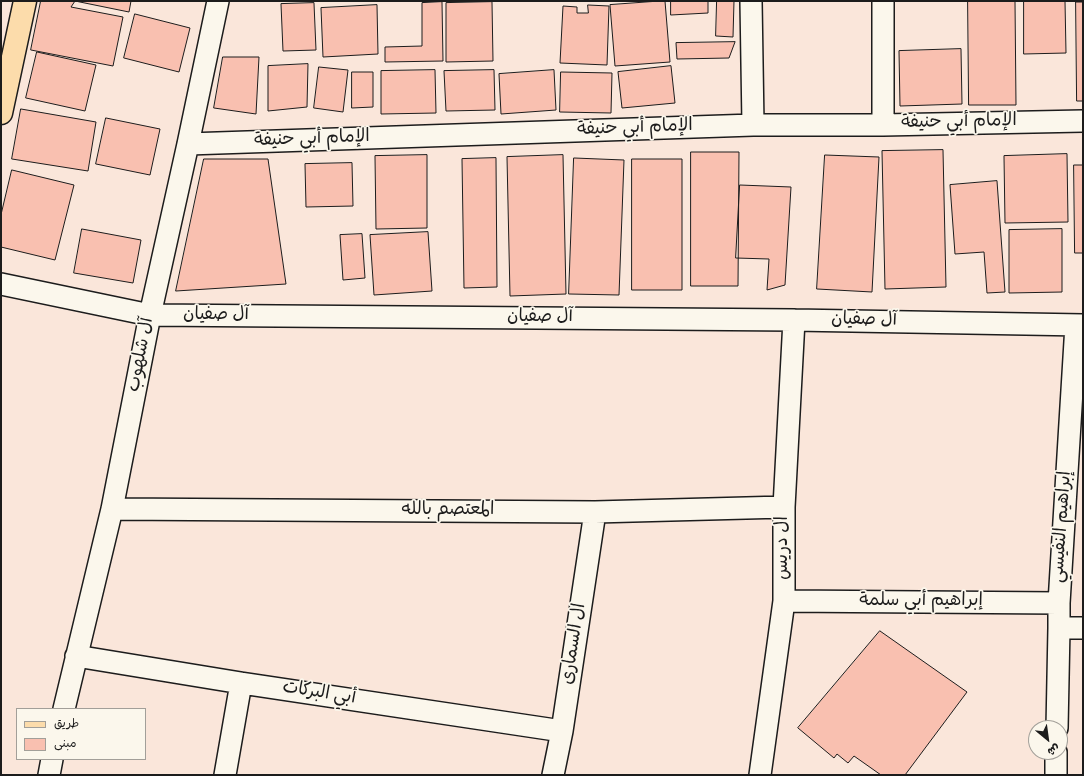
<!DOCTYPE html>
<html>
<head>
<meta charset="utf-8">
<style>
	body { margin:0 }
	#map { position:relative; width:1084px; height:776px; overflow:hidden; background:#fae6da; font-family:"Indie Flower","Playpen Sans Arabic",sans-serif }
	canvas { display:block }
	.frame { position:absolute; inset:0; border:2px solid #1c1c1c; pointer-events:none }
	.legend { position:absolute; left:16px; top:708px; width:130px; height:52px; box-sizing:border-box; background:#fbf7ec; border:1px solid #a29f99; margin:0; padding:5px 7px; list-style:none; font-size:12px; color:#1c1c1c }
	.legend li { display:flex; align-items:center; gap:8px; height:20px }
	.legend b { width:20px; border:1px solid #a29f99 }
	.north { position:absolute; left:1028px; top:720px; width:40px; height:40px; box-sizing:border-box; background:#fbf7ec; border:1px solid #a29f99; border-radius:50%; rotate:151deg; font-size:11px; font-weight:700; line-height:16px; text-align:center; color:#1c1c1c }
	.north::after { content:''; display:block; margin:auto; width:14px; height:18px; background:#1c1c1c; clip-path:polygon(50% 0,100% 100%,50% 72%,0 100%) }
</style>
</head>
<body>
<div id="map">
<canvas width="1084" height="776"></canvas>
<div class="frame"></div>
<ul class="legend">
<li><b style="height:5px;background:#fcdcab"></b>طريق</li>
<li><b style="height:11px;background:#f9c0b0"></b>مبنى</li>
</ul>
<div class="north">ش</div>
</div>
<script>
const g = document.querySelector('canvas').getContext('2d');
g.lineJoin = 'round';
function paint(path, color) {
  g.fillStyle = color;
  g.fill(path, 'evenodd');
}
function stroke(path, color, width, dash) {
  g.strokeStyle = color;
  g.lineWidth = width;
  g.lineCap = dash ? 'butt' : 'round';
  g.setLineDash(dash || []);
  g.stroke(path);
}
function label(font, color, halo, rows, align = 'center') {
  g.font = font + ' "Indie Flower","Playpen Sans Arabic",sans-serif';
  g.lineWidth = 3.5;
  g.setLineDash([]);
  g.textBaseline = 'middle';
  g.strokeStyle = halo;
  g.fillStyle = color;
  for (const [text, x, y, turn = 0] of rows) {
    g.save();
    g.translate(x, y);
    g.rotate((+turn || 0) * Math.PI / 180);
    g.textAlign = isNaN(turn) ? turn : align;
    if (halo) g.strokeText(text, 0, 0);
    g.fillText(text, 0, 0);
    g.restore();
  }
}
const building = new Path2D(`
	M41 1H131L129 12 75 1 71 7 123 17 113 66 31 50Z
	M665 1 670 62 615 66 610 5Z
	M671 1H708V13L671 15Z
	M717 1H734L733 37 716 36Z
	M968 1H1015L1016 105H969Z
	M1024 1H1065L1066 53 1024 54Z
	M442 2 443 61 385 62V47L422 46V3Z
	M492 2 493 61 446 62V3Z
	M1076 2H1083V101H1077Z
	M314 3 316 50 283 51 281 4Z
	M377 5 378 54 323 57 321 8Z
	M588 5 609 6 607 65 560 63 563 6 577 7V13H588Z
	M135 14 190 28 179 72 124 58Z
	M735 42 729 58 677 59 676 43Z
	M961 49 962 104 900 106 899 51Z
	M37 52 96 65 85 111 26 98Z
	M223 57H259L256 114 214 108Z
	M308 64 307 107 268 111V66Z
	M671 66 675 103 622 108 618 72Z
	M319 67 348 70 343 112 314 108Z
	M435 70 436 113 381 114V71Z
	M494 70 495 110 446 111 444 71Z
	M554 70 556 110 501 114 499 74Z
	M352 72H373V107L352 108Z
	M561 72 612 73 611 113 560 112Z
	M21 109 96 122 88 171 12 159Z
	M106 118 160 129 150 175 96 164Z
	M943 150 946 287 885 289 882 151Z
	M691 152H739L738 286H691Z
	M1067 154 1068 222 1005 223 1004 156Z
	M427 155V228L376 229 375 156Z
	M563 155 566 294 510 296 507 157Z
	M825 155 879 157 872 292 817 289Z
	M496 158 497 287 464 288 462 159Z
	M574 158 624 160 619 295 569 294Z
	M204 159H268L286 284 176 291Z
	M632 159H682V290H632Z
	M352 163 353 206 306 207 305 164Z
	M1074 165H1083V253H1075Z
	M12 170 74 185 55 260 1 247V215Z
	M997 181 1005 292 987 293 984 252 955 254 950 185Z
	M740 185 791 187 785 285 767 290 769 259 736 258Z
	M82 229 141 240 133 283 74 273Z
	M1062 229V292L1009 293V230Z
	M428 232 432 291 374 295 370 235Z
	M362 234 365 278 343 280 340 235Z
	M880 631 967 692 905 775H881L854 756 848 763 837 754 834 758 798 728Z`);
paint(building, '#f9c0b0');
stroke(building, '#1c1c1c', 1);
const minor = new Path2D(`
	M751 1 753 125
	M883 125V1
	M188 144 753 125H883L1083 121
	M1 284 150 315 794 320 1083 325
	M112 509 595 512 784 507
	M784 601 1059 603
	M1059 628H1083
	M76 656 241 683 562 731
	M64 709 112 509 150 315 188 144 218 1
	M1057 728 1059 628V603L1076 325
	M49 775 52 759
	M225 775 241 683
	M553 775 562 731 595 512
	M760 775 784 601V507L794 320
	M1056 775V752`);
const major = new Path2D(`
	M1 113 25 1`);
stroke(minor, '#1c1c1c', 24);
stroke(major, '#1c1c1c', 25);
stroke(minor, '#fbf7ec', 21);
stroke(major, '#fcdcab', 22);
label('18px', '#1c1c1c', '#fbf7ec', [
	["الإمام أبي حنيفة",959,123,-1],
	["الإمام أبي حنيفة",635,129,-2],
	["الإمام أبي حنيفة",312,140,-2],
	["آل صفيان",216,316],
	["آل صفيان",540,318],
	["آل صفيان",864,321,1],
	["آل شلهوب",142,355,-79],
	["المعتصم بالله",448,511],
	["إبراهيم النفيسي",1063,527,-86],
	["ال دريس",784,548,-90],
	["إبراهيم أبي سلمة",921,602],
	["ال السمارى",575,644,-81],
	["أبي البركات",319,694,9]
]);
</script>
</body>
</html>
